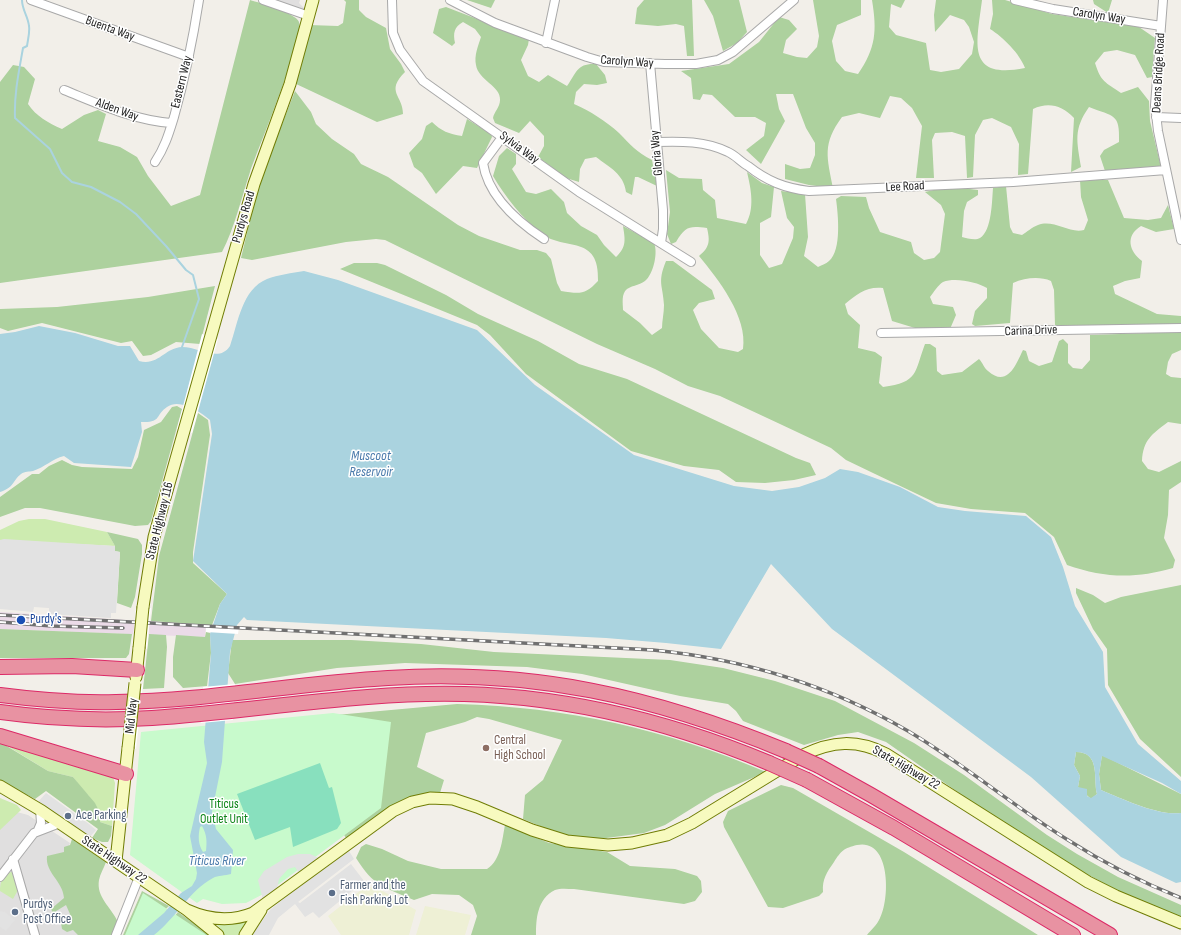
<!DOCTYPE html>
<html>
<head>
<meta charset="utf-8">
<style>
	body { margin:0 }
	canvas { display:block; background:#f2efe9 }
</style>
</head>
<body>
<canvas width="1181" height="935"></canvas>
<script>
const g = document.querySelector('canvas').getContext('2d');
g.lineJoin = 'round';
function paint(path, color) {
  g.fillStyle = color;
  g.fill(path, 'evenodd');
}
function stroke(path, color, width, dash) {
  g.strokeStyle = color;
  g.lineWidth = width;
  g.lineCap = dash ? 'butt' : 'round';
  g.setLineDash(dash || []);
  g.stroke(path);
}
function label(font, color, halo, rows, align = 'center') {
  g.font = font + ' "Sofia Sans Condensed",sans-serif';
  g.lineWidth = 3;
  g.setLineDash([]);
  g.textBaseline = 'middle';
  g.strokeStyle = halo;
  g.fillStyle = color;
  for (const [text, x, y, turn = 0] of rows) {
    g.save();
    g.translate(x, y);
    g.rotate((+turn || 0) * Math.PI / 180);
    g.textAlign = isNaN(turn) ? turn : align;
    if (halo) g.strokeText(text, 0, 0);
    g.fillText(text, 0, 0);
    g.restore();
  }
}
paint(new Path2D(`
	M279 0H300L299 3 306 10 284 5 278 2Z
	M6 809 28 815 70 843 63 861 88 935H0V812Z`), '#e0dfdf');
paint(new Path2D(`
	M0 612 206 625 205 637 0 629Z`), '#ebdbe8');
paint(new Path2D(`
	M366 886 381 890 416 910 409 935H341L328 916Z
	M425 906 471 915 465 935H416Z`), '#eef0d5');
paint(new Path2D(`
	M29 519H45L107 532 115 546 0 540V530L19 521Z
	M1 742 113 777 115 783 112 826 100 822 89 796 84 792 73 777 48 771Z
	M0 798 17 805 21 810 0 830Z
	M11 872 14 873 18 890 13 899 0 891C0 883 2 874 11 872Z
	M246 920 247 923 242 935H221L222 930 216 924Z`), '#cdebb0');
paint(new Path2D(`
	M250 0C260 3 296 13 299 22 304 39 258 149 250 172 241 199 235 227 222 252L0 283V82L13 65 24 67 35 79 28 104C36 116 48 123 62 129L84 115 98 110 106 114 98 141 120 147 137 157 148 176 171 206 200 195Z
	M344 0H359V10L366 17 386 28 390 49 401 64 405 72C385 92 403 95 403 114L377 122 294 83 309 25 338 26 343 23 346 2Z
	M467 0H495L491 8Z
	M644 0H692L694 56H687L684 26 676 24 658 26 635 24 637 8Z
	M704 0H739L747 32 737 43 723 51 713 16Z
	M813 0H861V15L837 25 832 41 836 61 845 71 858 74C876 48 877 31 872 0H905L901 8 891 4 889 27 896 35 926 43 930 70 941 72 959 69 972 54 974 42 969 27 964 20 950 15 935 32 934 15 936 0H982C977 42 965 80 1025 68 1020 54 1003 37 990 29L993 14 992 0H1005L1052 14 1139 27 1155 38 1152 77 1147 78 1135 55 1117 50 1104 52 1095 63C1101 82 1105 82 1121 93L1138 87 1149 101 1150 121 1161 167 1105 171 1100 156 1104 150 1119 142C1120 113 1114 117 1089 107 1073 130 1077 141 1081 167L1071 172 1074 118C1062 105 1048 102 1033 109L1028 174 1018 175 1019 144 1011 127 992 118 983 120 975 135 973 177 967 178 965 136 952 132 935 133 932 140 934 178H916L922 126 912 108 901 98 890 96 880 118 859 113 842 117C822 144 827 157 833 188L809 185 785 179V164L800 169 810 168 815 155V143L806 128 793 94H776L779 109 785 121 761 164 746 150 764 136 766 123 755 117H735L712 95 703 94 700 100 693 99 691 78 681 71 729 64 759 42 779 17 789 20 797 29 786 40 783 53 797 57 807 58 817 47 819 36Z
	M1093 0H1112L1108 13 1094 4Z
	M446 7 529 39 528 45 521 60 528 76 539 82 548 75 567 86C577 72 577 63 596 64L605 75 607 83 597 85 584 84 576 92 574 104C590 111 606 121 619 133 631 145 636 152 652 160L657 186 638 177H635L632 195 626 192C624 174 609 167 596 157L585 159 580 169 579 182 566 178 538 157 544 146V136L530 121 519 133 495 123 493 118C494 112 500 107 500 100 501 86 478 80 476 65 474 56 478 46 481 37L475 29 463 22C454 27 453 33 455 43L452 46 433 33 439 9Z
	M295 91 311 112 316 124 332 139 354 154 361 164 388 177 458 225 479 236 520 250H537L546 253 551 259 557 283 561 291C580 294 585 295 598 281 600 234 564 251 542 234 522 218 506 198 493 176L499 156 507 148 516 154V164L512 169 526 192 536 194 551 189 564 202 567 213 581 226 597 235 604 245 616 257C627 247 625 239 623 226L654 243C658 252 654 271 647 279 642 285 633 285 627 289 621 294 623 303 623 310L640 323 652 335 662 328C662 321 664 313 664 305 663 285 657 283 666 261H673L712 290 715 299 699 303 693 310 701 329 719 348 738 352 743 349C748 317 718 279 699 256 710 247 710 241 707 228 689 226 686 226 676 242L671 244 667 234 670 212 666 170 679 178 702 179 703 190 715 200 717 218 746 224C755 208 751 189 747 172L762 183 774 187 771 217 760 223V255L769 268 782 264 793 238 794 227 787 218 781 191 805 194 808 237 804 256 818 267C821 265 826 264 829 261 842 250 838 214 836 199L841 196 866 197 869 208 880 232 911 242 914 253 924 260 934 258 940 252 945 214 941 205 925 192C943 187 959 187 978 190V195L967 202 964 211 962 237C967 238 975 241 980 238 992 231 992 200 993 188L1006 186 1010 227 1013 233 1022 235C1027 232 1032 227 1038 225 1054 219 1069 234 1084 230L1088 220 1081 197 1080 180H1108L1124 218 1148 220 1161 218 1168 205 1174 229 1156 232 1141 226C1125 236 1129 251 1142 261L1140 278 1125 281 1113 286 1115 294 1157 314 1181 316V325L1055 326 1054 290 1051 281C1039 276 1025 278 1013 283L1010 323 975 326 972 324 975 311 987 298V288C977 282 955 277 943 282 938 285 934 292 930 297L933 304 953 307 956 315 950 329 915 328 892 321 883 288C867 286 857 294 845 304L848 314 860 325 858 348 875 352 882 357 879 383 883 387C919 382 914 373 925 344H930L936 348 937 371 942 375 962 372 979 359C983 363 984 368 988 371 1008 389 1017 362 1023 350L1026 351 1029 361 1039 366 1052 362 1059 341 1063 339 1068 344V363L1073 368 1082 369 1090 360V335L1181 332V350L1172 354 1168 362 1166 374 1171 377 1181 378V424L1168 422C1152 434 1143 440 1142 461L1148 469 1159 472 1181 461V482L1169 490 1168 515 1164 538 1175 560 1173 568C1135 579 1104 578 1067 565L1054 537 1025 513 971 509 936 503 873 473 846 460 831 448 780 424 720 396 688 386 655 369 597 344 385 240 376 239 346 242 252 260 241 258 259 183Z
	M467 119 491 134 492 137 477 168 463 166 436 194 422 173 414 167 409 153 422 139 426 126 432 122C441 131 449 134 462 136Z
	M354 263H377L385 265 446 295 478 314 538 341 579 364 627 379 796 458 810 463 816 475 794 480 765 483 736 482 719 470 684 466 631 451 526 374 490 335 477 325 340 269Z
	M215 286 200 344 176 342 151 355 143 356 132 341 121 343 42 323 8 331 0 328V309L57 307 148 297Z
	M177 406 182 409 151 521 148 525 135 526 40 508H25L0 517V497L32 474H39L49 466 62 460 72 465 82 467 132 469 138 457 144 430 161 422 172 407Z
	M198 413 208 420 210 435 193 552V563L227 594 220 604 212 625 151 621 159 556Z
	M107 532 138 539 142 545V554L135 597 131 608 117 603 120 552 114 551 115 546Z
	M1181 585V777L1140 739 1108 685 1107 649 1093 629 1076 593V588L1093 595 1105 603 1121 597Z
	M0 629 132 634 129 654 126 658H0Z
	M206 632 210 633 211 653 207 686 183 688 173 677V657L176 635 205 637Z
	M149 634 166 635 167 647 164 688 143 689Z
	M232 640H351L421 644 494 652 670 660 723 668 775 681 835 701 914 743 964 775 1047 835 1077 854 1118 877 1181 905V917L1124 894 1072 866 962 795 886 742 858 732 838 735 804 745 743 721 736 711 728 704 680 696 582 674 527 667 405 663 337 668 235 684 228 673Z
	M457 704C567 707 665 729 766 772L715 794 665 825 644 833 599 839 581 837 562 835 523 819 525 795 543 780 562 740 489 719 477 717 465 722 426 733 417 767 444 780 440 793 435 794 347 840 343 833 325 716Z
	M0 742 48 771 73 777 95 803 100 813V822L112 826 111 836 108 842H102L92 838 98 829 46 791 35 799 0 781Z
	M1076 752C1101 752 1093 779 1097 794L1091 799 1078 787 1080 776 1074 765Z
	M1102 755 1181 794V813C1158 816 1123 799 1101 790L1099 774Z
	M781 785 793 788 904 852 1038 935H867C871 930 877 925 880 918 890 899 891 838 857 845 844 848 841 851 834 862 827 872 822 879 823 892L819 896 783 908 768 907 724 827 723 822 728 811Z
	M505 825 549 843 607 852 630 866 675 869 697 876 701 881 702 892 695 901 684 904 574 889C568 889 560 888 555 890 537 899 536 919 536 935H471L477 916 473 905 459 895 432 894 414 900C384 887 374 887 356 858L361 847 366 844 382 849 408 861 441 869H487C501 860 502 840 505 825Z
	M72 839 106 862C104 868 100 874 99 880 96 897 111 907 118 922L113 935H78L73 930 67 932 62 929 61 923 70 914 66 905 53 913 51 909 64 898C63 881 45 873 47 856L64 852V847L70 845Z
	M142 891 169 906 138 935H123Z
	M178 912 210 935H154L171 921Z`), '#add19e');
paint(new Path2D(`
	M333 713 391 722 381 808 271 890 246 903 222 904 203 899 197 903 130 855 141 732Z
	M143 893 205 934 206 935H125Z`), '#c8facc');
paint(new Path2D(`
	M320 763 329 788 332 787 341 823 337 829 293 847 290 827 255 840 237 794Z`), '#88e0be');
paint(new Path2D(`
	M4 539 115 546V551L120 552 116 613H111V618L49 614V608L34 607 33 612 0 609V540Z
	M46 793 89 824 96 830 89 838 38 802Z
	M349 851 354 859 298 902 300 903 351 864 364 881 319 918 313 912 305 917 295 904 278 918 269 935H252L270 910 286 897Z
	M298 854H310L319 858 299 873 295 867 288 869 279 879 277 889 263 900 258 880 264 871 287 857Z
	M0 911 5 912 15 920 6 931 0 927Z`), '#e2e2e2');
paint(new Path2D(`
	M304 271 338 280 477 330 535 385 634 455 734 486 772 491 799 487 825 478 840 469 858 472 900 487 938 507 965 511 1026 516 1051 537 1063 567 1075 606 1103 652 1105 687 1138 744 1181 781V794L1162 783 1102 756 1099 774 1101 790C1123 799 1157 816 1181 813V882L1176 883 1121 857 1031 777 832 629 771 564 721 649 666 643 606 638 247 620 244 617 237 625 230 652 222 762 212 812 216 829 233 850 231 874C225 876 218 875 213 878 190 890 176 918 154 935H138L164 913 181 893 192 886 196 879 197 873 190 836 207 763 204 742 211 653 210 634 220 604 227 594 193 561 212 434 210 420C200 411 179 398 167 407 155 415 162 423 141 422L142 432 131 467 74 463 64 456C52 459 45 467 33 471 29 472 25 471 21 474 13 480 14 488 0 492V334L15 332 39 326 75 333 118 346H130L139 361C159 366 164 348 182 347 200 347 219 363 230 346 238 323 242 289 267 279 278 275 292 273 304 271ZM1076 752C1101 752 1093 779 1097 794L1091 798 1087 796V789L1078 787 1080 776 1074 765ZM202 826C207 835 207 841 206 851L203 852C198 844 198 836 200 827Z`), '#aad3df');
paint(new Path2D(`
	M202 334 218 339 192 433 177 429Z
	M136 607 151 608 147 649 132 648Z
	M206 625 239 627 238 634 206 632Z
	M128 683 143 684 136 749 121 748Z
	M235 684 233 720 201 723 203 687Z`), '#fff');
stroke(new Path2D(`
	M22 0C22 10 28 16 29 26 30 32 28 39 27 46L23 48C19 71 14 94 15 118L50 149 62 173 72 182 91 187 120 202 136 214 166 246 186 270 193 275 199 299 182 347`), '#aad3df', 2);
const street = new Path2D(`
	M31 0 189 57
	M263 0 309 16
	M392 0 393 33 400 50 423 81 579 192 691 262
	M450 0 495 23 587 57 604 62 665 64H696L718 60 733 52 794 0
	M1015 0 1053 9 1161 26
	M1163 0 1155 105 1158 131 1181 240
	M546 43 555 0
	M650 63 663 210V229L661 243
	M64 90C99 104 133 120 171 123
	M1156 117 1181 118
	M503 136 483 163C488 196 518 222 544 239
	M656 142C680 141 706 141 728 152 735 155 741 162 748 166 767 181 784 188 809 191L1013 182 1166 170
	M155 162C165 147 169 133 174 117 185 78 193 39 199 0
	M881 333 1181 328
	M38 830 41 823 40 809
	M13 859 35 935
	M0 877 34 833 60 823
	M116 935 139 877`);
const secondary = new Path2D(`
	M143 607 154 537 172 473 254 184 290 84 313 0
	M136 677 139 648
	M0 786 42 811 187 910 218 935
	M116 861 128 748
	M187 910C209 920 231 922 253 913L393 811 412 802 430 798 453 799 477 807 532 830 567 841 608 845 632 843 667 835 692 823 803 755C832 741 857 739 886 754L1088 882 1116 896 1181 923
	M245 935 261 910`);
const highway = new Path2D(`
	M0 667 72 666 137 670
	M0 695C38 700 77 703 116 702 207 701 297 683 388 678 532 669 653 696 786 751
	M0 712C50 719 102 721 152 718 244 712 334 696 426 694 545 691 659 717 769 763
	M0 736 126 774
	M819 766 871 795 1110 935
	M807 780 894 828 1073 935`);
stroke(street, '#a9a9a9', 10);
stroke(secondary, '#707d05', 13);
stroke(highway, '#dc2a67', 16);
stroke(street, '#fff', 8);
stroke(secondary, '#f7fabf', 11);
stroke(highway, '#e892a2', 14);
const rail = new Path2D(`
	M0 615 653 650C744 659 829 685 908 731 964 764 1013 806 1068 840 1104 863 1141 882 1181 898
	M0 622 52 626 123 628`);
stroke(rail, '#707070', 3.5);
stroke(rail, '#fff', 2, [6]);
const secondaryBridge = new Path2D(`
	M139 648 143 607
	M128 748 135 683`);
const highwayBridge = new Path2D(`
	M786 751 819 766
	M769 763 807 780`);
stroke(secondaryBridge, '#707d05', 13, []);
stroke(highwayBridge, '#dc2a67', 16, []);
stroke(secondaryBridge, '#f7fabf', 11);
stroke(highwayBridge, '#e892a2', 14);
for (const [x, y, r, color] of [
	[21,620,5,"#1a4fb4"],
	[486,748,4,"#8d6e63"],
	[68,816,4,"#5c6f8a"],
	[332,893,4,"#5c6f8a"],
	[15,912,4,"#5c6f8a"]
]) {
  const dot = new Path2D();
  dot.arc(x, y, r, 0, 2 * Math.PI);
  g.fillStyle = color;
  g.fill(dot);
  stroke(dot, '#fff', 1.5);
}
label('13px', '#222', '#fff', [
	["Carolyn Way",1099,16,9],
	["Buenta Way",110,29,20],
	["Carolyn Way",627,62,4],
	["Deans Bridge Road",1159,73,-87],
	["Eastern Way",182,82,-76],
	["Alden Way",117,110,20],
	["Sylvia Way",519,148,36],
	["Gloria Way",657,153,-95],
	["Lee Road",905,187,-3],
	["Purdys Road",244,217,-74],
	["Carina Drive",1031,331,-2],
	["State Highway 116",160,521,-76],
	["Mid Way",132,716,-84],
	["State Highway 22",906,768,30],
	["State Highway 22",114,860,34]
]);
label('13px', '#164399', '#fff', [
	["Purdy's",30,620]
], 'left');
label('13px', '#785e54', '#fff', [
	["Central",494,741],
	["High School",494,756]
], 'left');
label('13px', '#0c8416', '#fff', [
	["Titicus",224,805],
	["Outlet Unit",224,820]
]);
label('13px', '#4e5e75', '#fff', [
	["Ace Parking",76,816],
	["Farmer and the",340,886],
	["Fish Parking Lot",340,901],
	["Purdys",23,905],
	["Post Office",23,920]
], 'left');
label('italic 14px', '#4a7aab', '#fff', [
	["Muscoot",371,456],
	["Reservoir",371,472],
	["Titicus River",217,861]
]);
</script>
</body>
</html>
